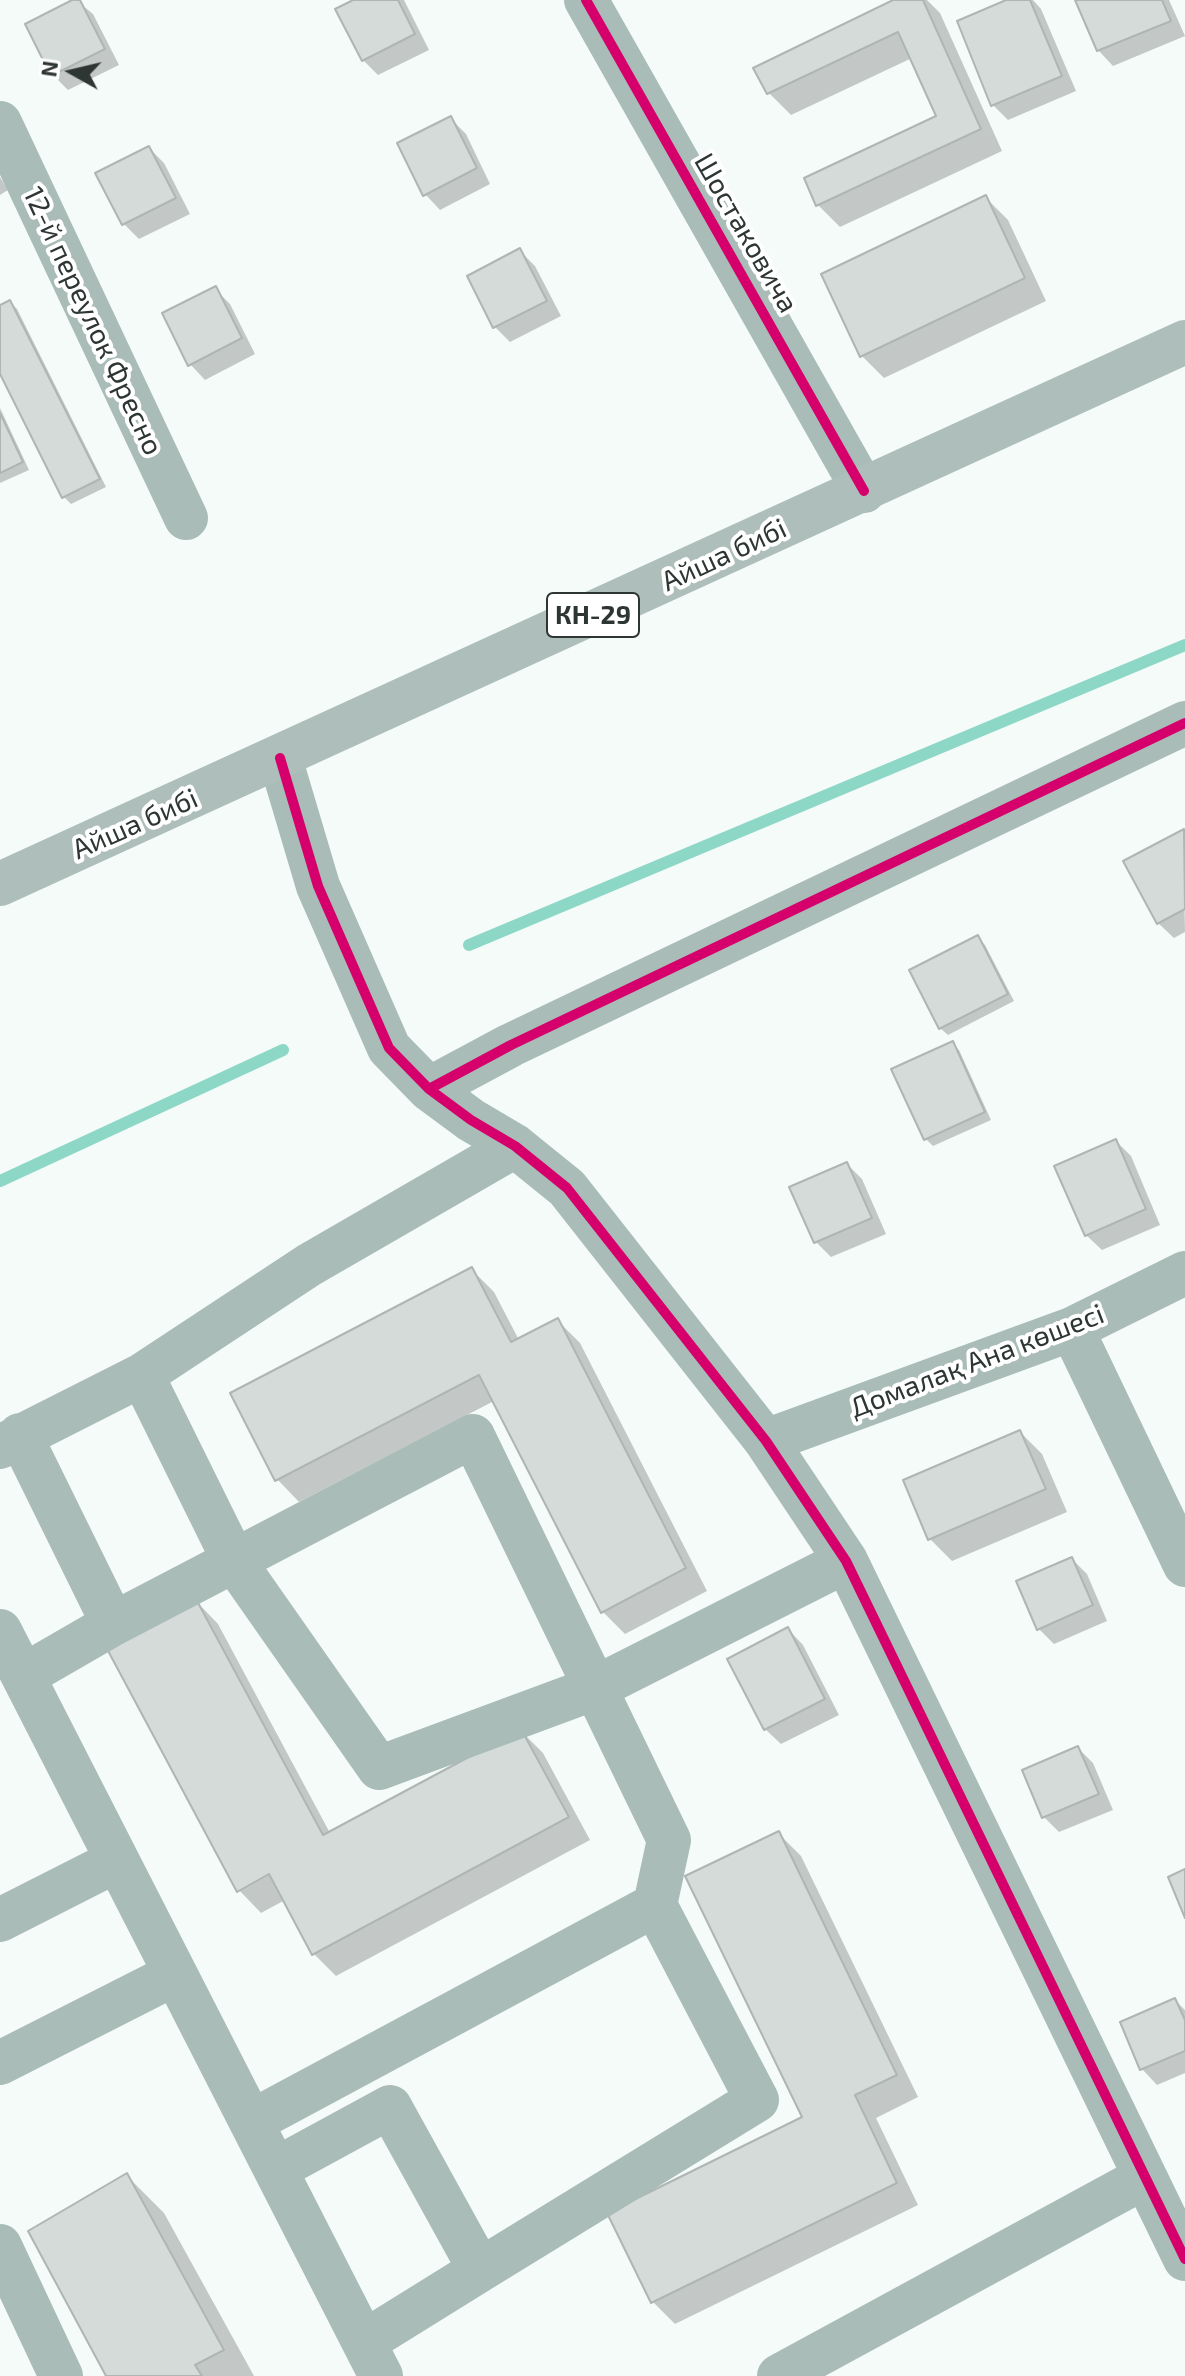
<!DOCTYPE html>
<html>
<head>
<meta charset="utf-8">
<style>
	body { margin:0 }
	#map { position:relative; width:1185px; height:2376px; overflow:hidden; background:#f4fbf9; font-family:"Exo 2",sans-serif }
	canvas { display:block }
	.north { position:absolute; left:32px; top:32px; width:80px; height:80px; -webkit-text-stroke:6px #fff; paint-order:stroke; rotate:278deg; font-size:22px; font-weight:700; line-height:32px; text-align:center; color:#2e3634 }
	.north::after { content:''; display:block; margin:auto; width:28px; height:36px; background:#2e3634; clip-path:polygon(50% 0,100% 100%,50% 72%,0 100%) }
</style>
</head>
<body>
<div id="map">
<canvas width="1185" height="2376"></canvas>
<div class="north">N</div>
</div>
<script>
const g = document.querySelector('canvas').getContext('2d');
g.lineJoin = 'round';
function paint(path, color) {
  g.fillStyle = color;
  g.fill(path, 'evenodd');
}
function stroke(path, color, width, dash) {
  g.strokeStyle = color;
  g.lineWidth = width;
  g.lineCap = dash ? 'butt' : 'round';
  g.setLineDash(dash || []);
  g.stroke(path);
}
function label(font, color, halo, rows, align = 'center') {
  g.font = font + ' "Exo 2",sans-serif';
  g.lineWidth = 8;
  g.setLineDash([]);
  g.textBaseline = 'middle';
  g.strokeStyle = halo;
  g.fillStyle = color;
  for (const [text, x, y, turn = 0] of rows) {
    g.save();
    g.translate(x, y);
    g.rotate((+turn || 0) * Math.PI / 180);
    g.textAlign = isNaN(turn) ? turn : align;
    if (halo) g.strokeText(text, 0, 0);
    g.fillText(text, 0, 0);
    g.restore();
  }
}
paint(new Path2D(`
	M76 0 93 14 119 65 68 90 53 75Z
	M358 0H404L429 50 378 75 363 60Z
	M897 0H927L940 13 1002 151 840 227 818 205 938 116 912 58 791 115 769 93Z
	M1011 0H1033L1041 9 1076 91 1008 120 993 105Z
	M1077 0H1169L1185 36 1113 66 1098 50Z
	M450 118 466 134 490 184 440 210 425 194Z
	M149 148 164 163 190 214 139 239 124 224 98 174Z
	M0 177 8 190 0 195Z
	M986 198 1008 220 1046 301 884 378 862 356Z
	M520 251 535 266 561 316 510 342 495 327Z
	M215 289 230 304 255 354 205 380 190 364Z
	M10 302 17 309 106 487 71 504 64 497 0 369V307Z
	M0 408 29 470 0 483Z
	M1183 831 1185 932 1174 938 1158 923Z
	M978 938 985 945 1014 1001 948 1035 940 1028Z
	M952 1043 959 1050 991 1120 933 1146 926 1139 894 1070Z
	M1116 1141 1131 1156 1160 1225 1102 1250 1086 1235Z
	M847 1164 862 1179 886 1234 831 1257 816 1242Z
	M472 1270 494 1292 519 1340 557 1320 580 1343 707 1591 625 1634 603 1612 494 1401 299 1502 277 1479Z
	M1020 1432 1042 1454 1067 1512 952 1561 930 1539Z
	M1072 1559 1087 1574 1107 1621 1054 1644 1039 1629Z
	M196 1601 218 1624 330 1833 521 1731 543 1753 590 1840 336 1976 314 1954 285 1900 261 1913 239 1890Z
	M788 1629 803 1645 839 1715 781 1744 765 1729 730 1660Z
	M1078 1748 1093 1763 1113 1810 1059 1832 1044 1817 1024 1771Z
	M778 1833 801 1856 918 2097 876 2118 918 2205 675 2324 653 2302 805 2118Z
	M1175 2000 1185 2010V2073L1157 2085 1142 2069 1122 2023Z
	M127 2176 164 2213 254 2376H108Z`), '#0003');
stroke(new Path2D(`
	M469 945 1185 645
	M0 1181 283 1050`), '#8dd7c6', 12);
const building = new Path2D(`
	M72 0H80L105 49 51 76 25 24Z
	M353 0H398L415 34 362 61 335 9Z
	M893 0H923L981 129 816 206 804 178 936 116 898 32 767 94 753 68Z
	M1006 0H1030L1062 76 991 106 957 21Z
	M1075 0H1162L1171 21 1097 51Z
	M451 116 477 168 423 196 397 143Z
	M149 146 176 198 122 225 95 173Z
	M986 195 1025 278 860 357 821 274Z
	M520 248 547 301 493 328 467 276Z
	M216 286 242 338 188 366 162 313Z
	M10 300 100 479 62 498 0 374V305Z
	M0 413 23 462 0 473Z
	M1184 829 1185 909 1157 924 1123 861Z
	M978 935 1008 994 939 1029 909 970Z
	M953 1041 985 1112 924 1140 891 1069Z
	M1116 1139 1146 1209 1085 1236 1054 1166Z
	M847 1162 872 1218 814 1243 789 1187Z
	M472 1267 511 1342 558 1318 686 1568 601 1613 479 1375 275 1481 230 1393Z
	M1020 1430 1046 1489 928 1540 903 1480Z
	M1072 1557 1093 1605 1037 1630 1016 1581Z
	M196 1599 323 1835 521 1729 569 1817 312 1955 269 1874 237 1892 106 1647Z
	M788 1627 825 1699 764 1730 727 1659Z
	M1078 1746 1099 1794 1042 1818 1022 1770Z
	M779 1831 897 2075 855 2095 897 2183 651 2303 607 2213 802 2117 685 1876Z
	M1185 1869V1918L1168 1877Z
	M1175 1998 1185 2020V2051L1140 2070 1120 2022Z
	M127 2173 224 2350 195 2365 202 2376H106L28 2231Z`);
paint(building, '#d4dbd9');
stroke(building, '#aeb5b3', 2);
stroke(new Path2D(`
	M586 0 864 491
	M0 123 186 518
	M280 758 318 886 389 1048 429 1089 471 1120 515 1146 567 1188 766 1441 846 1561 1185 2259
	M429 1089 511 1045 1185 723
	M1072 1329 1185 1565
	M142 1375 234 1561 379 1768 595 1688 846 1561
	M20 1435 113 1624
	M766 1441 1072 1329 1185 1273
	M0 1447 142 1375 309 1265 515 1146
	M0 1631 381 2376
	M23 1676 113 1624 473 1436 669 1840 655 1905 251 2122
	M0 1920 116 1861
	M0 2063 175 1974
	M276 2169 390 2107 480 2270 364 2342
	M0 2246 61 2376
	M480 2270 757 2100 655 1905
	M779 2376 1145 2177`), '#a9bcb8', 44);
stroke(new Path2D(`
	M0 884 1185 342`), '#aebfbb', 44);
stroke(new Path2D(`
	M586 0 864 491
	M280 758 318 886 389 1048 429 1089 471 1120 515 1146 567 1188 766 1441 846 1561 1185 2259
	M429 1089 511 1045 1185 723`), '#d6006c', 10);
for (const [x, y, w] of [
	[593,615,92]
]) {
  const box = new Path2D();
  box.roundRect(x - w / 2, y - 22, w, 44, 6);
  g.fillStyle = '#fff';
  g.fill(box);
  stroke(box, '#2e3634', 2);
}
label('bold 26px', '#2e3634', null, [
	["КН-29",593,615]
]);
label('28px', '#2e3634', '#fff', [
	["Шостаковича",746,233,60],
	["12-й переулок Фресно",93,321,65],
	["Айша бибі",724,555,-25],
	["Айша бибі",135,824,-24],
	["Домалақ Ана көшесі",977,1361,-21]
]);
</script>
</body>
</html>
